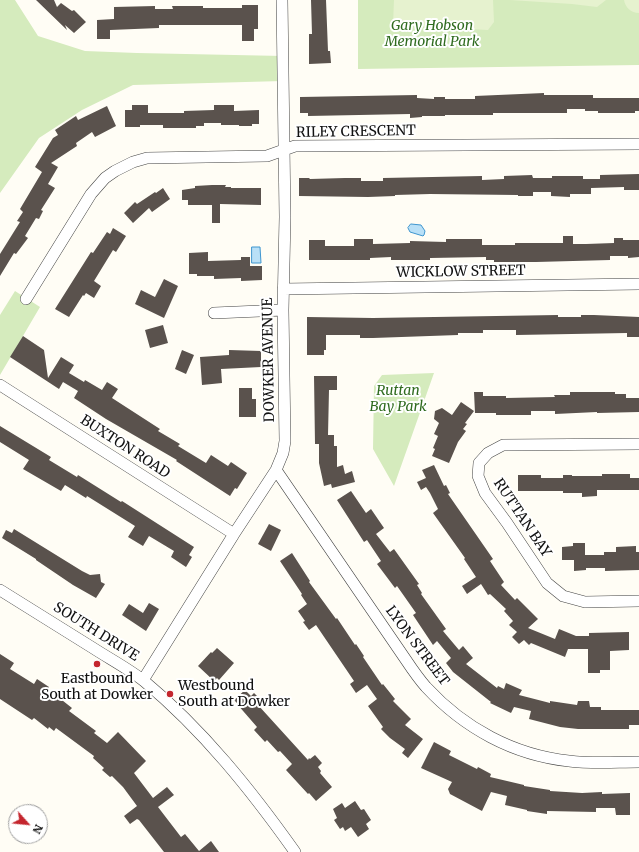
<!DOCTYPE html>
<html>
<head>
<meta charset="utf-8">
<style>
	body { margin:0 }
	#map { position:relative; width:639px; height:852px; overflow:hidden; background:#fffdf5; font-family:Merriweather,serif }
	canvas { display:block }
	.north { position:absolute; left:8px; top:804px; width:40px; height:40px; box-sizing:border-box; background:#fff; border:1px solid #a0a0a0; border-radius:50%; rotate:117deg; font-size:11px; font-weight:700; line-height:16px; text-align:center; color:#111 }
	.north::after { content:''; display:block; margin:auto; width:14px; height:18px; background:#c4262e; clip-path:polygon(50% 0,100% 100%,50% 72%,0 100%) }
</style>
</head>
<body>
<div id="map">
<canvas width="639" height="852"></canvas>
<div class="north">N</div>
</div>
<script>
const g = document.querySelector('canvas').getContext('2d');
g.lineJoin = 'round';
function paint(path, color) {
  g.fillStyle = color;
  g.fill(path, 'evenodd');
}
function stroke(path, color, width, dash) {
  g.strokeStyle = color;
  g.lineWidth = width;
  g.lineCap = dash ? 'butt' : 'round';
  g.setLineDash(dash || []);
  g.stroke(path);
}
function label(font, color, halo, rows, align = 'center') {
  g.font = font + ' Merriweather,serif';
  g.lineWidth = 4;
  g.setLineDash([]);
  g.textBaseline = 'middle';
  g.strokeStyle = halo;
  g.fillStyle = color;
  for (const [text, x, y, turn = 0] of rows) {
    g.save();
    g.translate(x, y);
    g.rotate((+turn || 0) * Math.PI / 180);
    g.textAlign = isNaN(turn) ? turn : align;
    if (halo) g.strokeText(text, 0, 0);
    g.fillText(text, 0, 0);
    g.restore();
  }
}
paint(new Path2D(`
	M0 0H15L38 36 85 51 137 53 283 56V81L133 85 82 110 39 138 0 193Z
	M358 0H639V65L358 69Z
	M15 291 40 307 0 375V315Z
	M434 373 394 486 373 449 374 386 382 375Z`), '#d5ebbd');
paint(new Path2D(`
	M394 0H493L494 22 488 30 393 25Z
	M510 0H606L597 7 572 4Z
	M624 0H639V13C631 13 625 7 624 0Z`), '#e6f2cf');
const water = new Path2D(`
	M411 224 421 225 425 231 424 235 423 236 410 232 408 228Z
	M252 247H260L261 263H252Z`);
paint(water, '#b9e0f7');
stroke(water, '#3f96cf', 1);
paint(new Path2D(`
	M36 0H54L57 7 61 3 72 11 74 10 86 22 74 33 65 25 67 30Z
	M311 0H326L328 51H330L331 63 309 64V34H312Z
	M242 5H258V29H254V41H242V25H159V28L110 30V39H97V20L114 19V7L155 6V9H173L172 6H203V8H242Z
	M544 93V95H593V98H639V111H635V113H598V111H585V109H567V113H493V115H445V116H422V117L410 118V114L308 116V113H300V97L417 95V98L434 99V97H445V99H475V96Z
	M132 105H148V113H184V111L214 110V105H234V111L259 110V124H252V126H239V125H221V123H204V126H196V128H163V125H140V127H125V110H132Z
	M107 106 116 126 95 137 92 132 76 143 77 146 51 163 58 167 48 184 55 188 41 210 43 211 39 219 36 218 25 236 28 238 16 254 14 253 0 276V254L20 222 17 221 23 212 20 209 42 172 35 167 53 138 58 135 55 130 76 116 78 120Z
	M639 174V190H624V187L591 188V194H570V197L551 196V192H533V196H518V195L430 194 395 195V196L368 197 299 196V178H309L310 179 345 178H361V181H383V178L482 176V180L504 179V176L532 175 533 178H552V176H583V179H600V175Z
	M212 185H226L225 187H231V188H261V205L220 204V223H212V205H188V200H182V190L195 188V186Z
	M163 188 170 199 152 212 149 208 133 223 124 213 135 202 137 204 155 192 156 193Z
	M113 228 126 236 116 252 113 250 94 281 101 286 94 298 86 293 84 296 83 295 69 317 55 309 91 252 93 253 107 232 110 234Z
	M563 236H573V244H586L614 243V238H623V240H639V257L628 258V256H610V260L536 262H494V260H486V257L430 258V260H391V257L370 258V260H309V240H325V246H354V239H373V244L410 243V241L446 242V239H482V245H515V243H563Z
	M208 252V261L241 260V257H250V266H262V280L241 281V278L214 279V276H197V274H189V253Z
	M164 279 178 286 164 318 135 304 141 290 155 297Z
	M558 315V317H581V315H594L639 317V337H627V333L516 335V330H483V333H458V335L373 338H360V335H326V350H324V355H307V317L373 318Z
	M163 325 168 343 150 348 145 330Z
	M23 336 44 350 48 378 61 357 74 365 69 373 84 382 85 380 102 390 107 382 118 389 112 398 160 429 158 431 180 444 178 446 206 463 211 455 228 466 231 462 247 473 237 489 235 488 230 496 176 461 177 460 106 419 74 398 78 391 63 382 59 389 10 357Z
	M182 350 194 355 186 374 175 369Z
	M229 350 261 351V367L221 369 222 383 202 385 200 357 229 355Z
	M314 376H337V390H329L328 435H334V446H337V467L343 465 345 474 352 471 355 482 332 488 331 484 324 486 319 463V444H315Z
	M239 388H252V399H256V417H239Z
	M474 392H483V396H506V398L555 397 554 395H570V392H615V394H626V398H639V412L597 413V412L555 414V411H531V415H496V413H475Z
	M461 402 474 411 465 423 467 424 463 429 466 431 458 442 449 463 432 456 435 449 433 448 438 436 434 434 439 423 434 419 435 411 442 408 452 415Z
	M0 426 51 457 49 460 77 477 78 475 121 502 122 501 194 547 189 555 192 557 186 567 171 557 174 551 149 536 143 546 128 537 135 526 87 496 86 498 65 485 61 491 23 469 29 460 0 442Z
	M434 465 444 486 446 485 450 493 448 494 493 559 490 561 504 582 501 585 515 600 517 598 538 619 528 628 555 639 559 629 576 636H589V633L629 632V650L610 651V670H600V673H588V649H568L565 657 531 643 529 645 524 640 519 644 512 637 517 632 509 625 513 621 504 611 506 609 490 594 488 595 481 584 467 594 462 586 476 577 464 559 465 558 433 513 438 509 430 493 426 487 421 490 417 482 426 478 422 470Z
	M602 474H630V478H639V490H597V496L582 497V493H563V491H518V475H541V478H563V475H572V476H602Z
	M351 491 366 513 371 509 384 528 376 534 390 552 394 549 419 584 417 585 422 593 421 594 446 629 443 631 459 650 463 646 473 658 466 664 497 688 498 686 504 689 506 683 522 690 519 695 550 703V701L577 705 578 701H589L590 707H601V710H639V725H629V729H578L560 727 529 719 531 711 514 707 511 713 490 703 491 702 453 672 446 663 451 658 437 641 433 645 413 615 416 613 397 586 395 588 377 564 381 561 367 540 364 542 337 500Z
	M269 524 281 530 271 551 258 544Z
	M14 529 82 571 90 575 100 574 101 582 105 584 96 598 73 585 36 560V559L2 538 6 530 12 533Z
	M573 543H585V555H604V552H616V547L636 546V552H639V570L605 571V568H586V570L574 571V560H562V547L573 546Z
	M292 553 310 581 309 582 336 619 337 618 355 645 356 644 364 656 363 657 382 685 383 684 395 699 393 701 411 719 405 725 423 739 408 758 402 753 405 749 390 738 381 729 383 727 368 706 377 699 367 685 356 693 350 684 354 681 316 625 309 630 303 622 305 621 298 611 307 604 301 595 302 594 280 561Z
	M149 603 159 609 146 631 122 615 129 604 143 613Z
	M217 648 234 663 219 680 217 678 214 681 198 666 211 652 212 653Z
	M0 654 14 663 10 669 34 684 37 679 49 687 48 689 72 708 69 711 96 731 94 733 107 743 118 732 146 761 134 773 153 798 167 787 174 795 158 807 181 837 185 834 199 851 211 841 219 852H164L139 820 137 819 130 824 124 816 137 806 123 787 112 776 110 777 102 770 104 768 93 758 94 756 56 728 54 731 49 727 48 729 34 718 32 720 0 699Z
	M245 690 251 696 254 693 262 701 258 705 308 760 309 758 310 759 315 755 322 763 318 767 321 771 320 773 332 787 316 801 309 793 308 794 286 770 292 764 280 751 278 752 267 740 265 742 254 730 257 727 237 704H238L234 700Z
	M434 742 451 751 449 755 477 769 478 767 491 774 490 777 524 785V786L550 790V791L582 793 602 792V794L630 793V815H616L615 808H596V812L547 811V814L527 811V810L505 805 507 796 491 792 482 811 450 794 448 789 452 782 421 768Z
	M355 801 361 810 364 809 371 820 366 824 369 829 358 837 351 827 345 831 343 827 340 829 334 820 337 818 333 809 342 803 345 808Z`), '#5a524d');
const minor = new Path2D(`
	M283 289 639 284
	M26 299 91 194 105 178 115 171 133 162 147 158 267 156 295 146 639 144
	M214 313 283 310
	M0 385 234 534
	M639 444 503 445 488 453 479 463 478 476 485 493 507 523 547 583 563 596 585 602 639 601
	M276 470 406 660C412 669 419 679 426 687 464 728 513 755 569 761 592 764 616 762 639 762
	M0 590C31 609 62 629 93 648 110 659 129 669 144 681 203 730 251 790 295 852
	M143 680 234 534 276 470 283 453 285 441 283 310 285 217 282 0`);
stroke(minor, '#444', 12);
stroke(minor, '#fff', 11);
for (const [x, y, r, color] of [
	[97,664,4,"#c4262e"],
	[170,694,4,"#c4262e"]
]) {
  const dot = new Path2D();
  dot.arc(x, y, r, 0, 2 * Math.PI);
  g.fillStyle = color;
  g.fill(dot);
  stroke(dot, '#fff', 1.5);
}
label('italic 14px', '#2f6b1f', '#fff', [
	["Gary Hobson",432,26],
	["Memorial Park",432,42],
	["Ruttan",398,391],
	["Bay Park",398,407]
]);
label('14px', '#111', '#fff', [
	["RILEY CRESCENT",356,132,-1],
	["WICKLOW STREET",461,272,-1],
	["DOWKER AVENUE",269,360,-91],
	["BUXTON ROAD",125,447,33],
	["RUTTAN BAY",522,518,56],
	["SOUTH DRIVE",96,632,32],
	["LYON STREET",417,646,53]
]);
label('14px', '#111', '#fff', [
	["Eastbound",97,679],
	["South at Dowker",97,695],
	["Westbound",178,686,"left"],
	["South at Dowker",178,702,"left"]
]);
</script>
</body>
</html>
